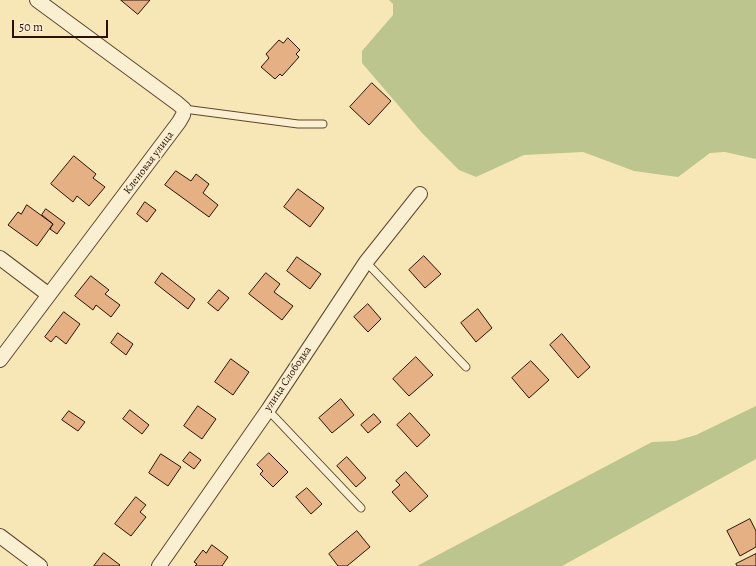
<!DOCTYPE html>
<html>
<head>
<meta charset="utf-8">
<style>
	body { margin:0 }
	#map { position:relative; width:756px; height:566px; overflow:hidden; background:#f7e7b6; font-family:Alegreya,serif }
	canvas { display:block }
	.scale { position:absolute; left:12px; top:20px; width:96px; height:18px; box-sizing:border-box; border:2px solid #2b1004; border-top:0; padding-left:5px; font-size:12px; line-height:14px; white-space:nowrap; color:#2b1004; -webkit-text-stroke:3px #faefd0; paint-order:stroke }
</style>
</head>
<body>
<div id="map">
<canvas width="756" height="566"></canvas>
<div class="scale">50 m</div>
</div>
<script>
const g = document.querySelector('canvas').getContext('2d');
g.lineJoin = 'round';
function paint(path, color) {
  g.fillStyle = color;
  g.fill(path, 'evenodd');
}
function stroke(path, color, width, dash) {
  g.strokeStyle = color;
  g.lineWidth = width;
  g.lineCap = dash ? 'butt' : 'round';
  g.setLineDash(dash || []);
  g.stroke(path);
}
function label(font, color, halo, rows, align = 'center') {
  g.font = font + ' Alegreya,serif';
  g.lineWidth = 3;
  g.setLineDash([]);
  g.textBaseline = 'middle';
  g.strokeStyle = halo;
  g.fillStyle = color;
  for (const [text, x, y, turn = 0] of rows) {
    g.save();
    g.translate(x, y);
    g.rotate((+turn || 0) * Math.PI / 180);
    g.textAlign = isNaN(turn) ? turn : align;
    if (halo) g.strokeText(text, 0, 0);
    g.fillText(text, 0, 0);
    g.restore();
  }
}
paint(new Path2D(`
	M389 0H756V159L725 152 710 153 678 177 634 171 583 152 524 155 476 177 459 170 422 133 362 63V51L393 15V4Z
	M756 406V459L562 566H417L652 442 675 441 696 435Z`), '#bcc58e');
const building = new Path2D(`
	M121 0H150L138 14Z
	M288 38 300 50 296 54 299 57 282 76 280 74 275 79 261 67 269 58 266 54 279 40 283 43Z
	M372 83 391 101 369 125 350 107Z
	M74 156 96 174 93 178 105 187 89 206 77 196 73 202 51 184Z
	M176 171 191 181 196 174 209 184 203 193 218 205 209 217 165 185Z
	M298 189 324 208 310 227 284 207Z
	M145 202 156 210 147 222 137 214Z
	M27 205 53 224 37 246 8 225 18 212 21 214Z
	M46 209 65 223 57 234 50 229 53 224 42 215Z
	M424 256 441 274 425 288 409 270Z
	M297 257 321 274 310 289 287 271Z
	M162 273 195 299 188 309 155 283Z
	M266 273 280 284 274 292 293 306 282 320 249 294Z
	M91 276 109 290 105 294 120 305 111 317 96 305 93 310 75 296Z
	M219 290 229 298 218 311 208 303Z
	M368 304 381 319 368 332 354 317Z
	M478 309 492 328 476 342 461 323Z
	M64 312 80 324 66 344 56 336 51 342 45 337Z
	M118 333 133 344 126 355 111 343Z
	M562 334 590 367 578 378 550 345Z
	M416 357 433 375 409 396 393 379Z
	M231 359 249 372 233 395 215 382Z
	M531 361 549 380 529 398 512 378Z
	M341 399 354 415 332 433 319 418Z
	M198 406 216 419 202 439 184 426Z
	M130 410 149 425 142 434 123 419Z
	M69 411 85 422 78 431 62 420Z
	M410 413 430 435 417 447 397 425Z
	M374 414 381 422 368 433 361 425Z
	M190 452 201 460 194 469 183 461Z
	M269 453 288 472 273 487 260 474 263 471 257 465Z
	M161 454 181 467 168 486 149 473Z
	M347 457 366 478 356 487 337 466Z
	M406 472 428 496 410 512 392 492 400 485 396 481Z
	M307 488 322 504 311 514 296 497Z
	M136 497 146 505 140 512 146 517 131 536 115 524Z
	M750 519 756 531V547L740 556 727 531Z
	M357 531 370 547 347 566H338L329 554Z
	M212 545 228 557 222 566H195L197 564 194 562 203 550 206 553Z
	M104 553 120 565 119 566H94Z
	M756 554V566H737L736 564Z`);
paint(building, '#e5b083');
stroke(building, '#2b1004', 1);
const lane = new Path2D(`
	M184 109 298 124H323
	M366 262 466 367
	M268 410 361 508`);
const street = new Path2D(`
	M0 258 49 295
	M0 360 179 122 183 115 184 109 177 103 37 0
	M0 536 40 566
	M159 566 268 410 366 262 420 194`);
stroke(lane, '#5e4630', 9);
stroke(street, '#5e4630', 16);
stroke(lane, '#faefd0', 7);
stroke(street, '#faefd0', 14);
label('11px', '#2b1004', '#faefd0', [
	["Кленовая улица",149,163,-53],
	["улица Слободка",288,379,-56]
]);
</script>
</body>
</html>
